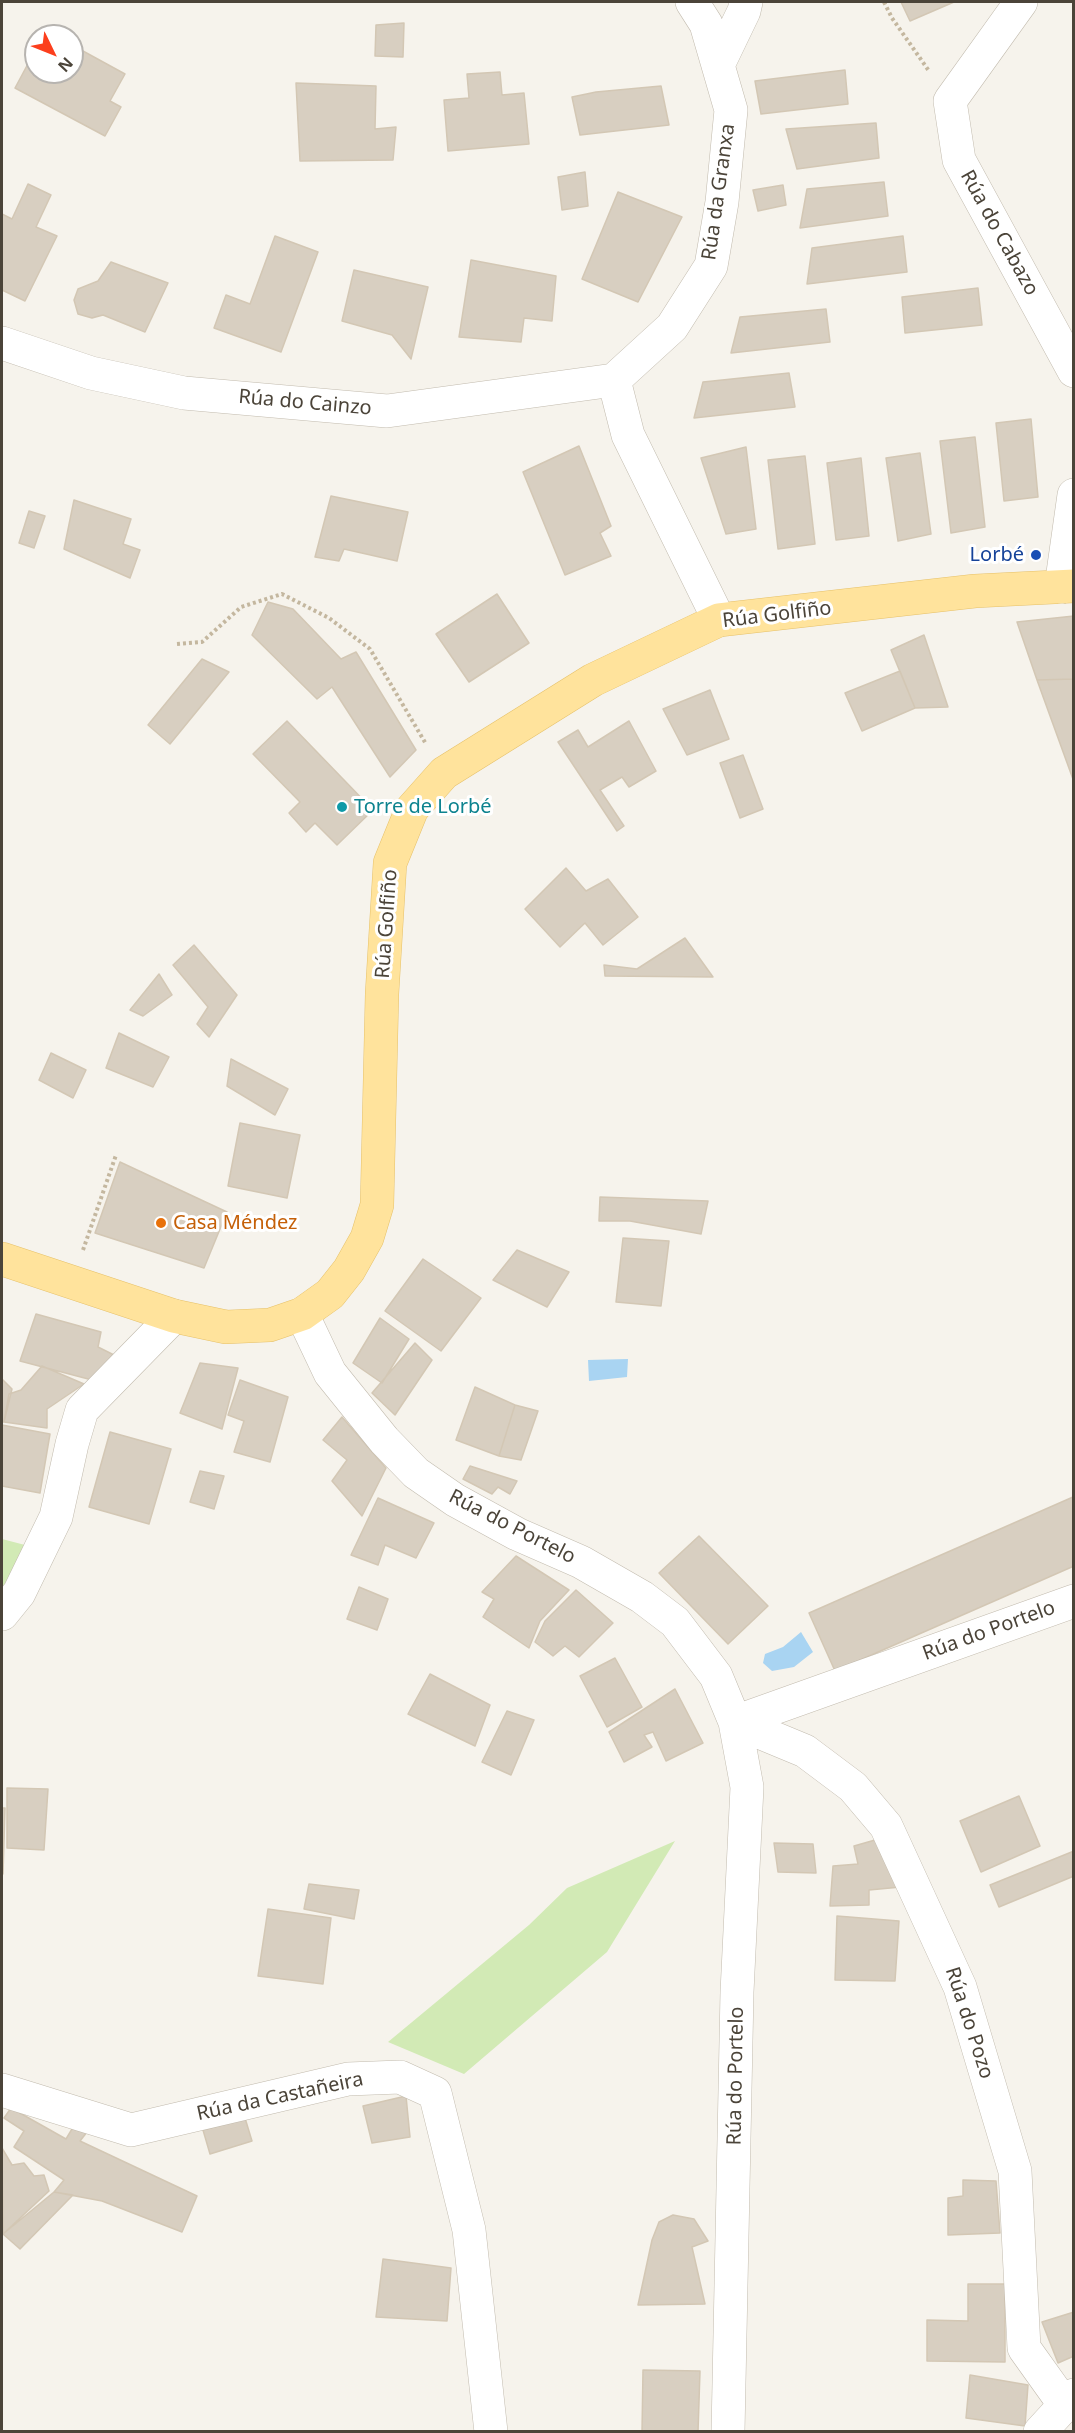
<!DOCTYPE html>
<html>
<head>
<meta charset="utf-8">
<style>
	body { margin:0 }
	#map { position:relative; width:1075px; height:2433px; overflow:hidden; background:#f6f3ec; font-family:"Noto Sans",sans-serif }
	canvas { display:block }
	.frame { position:absolute; inset:0; border:3px solid #4b4439; pointer-events:none }
	.north { position:absolute; left:24px; top:24px; width:60px; height:60px; box-sizing:border-box; background:#fff; border:2px solid #b7b4b0; border-radius:50%; rotate:133deg; font-size:16px; font-weight:700; line-height:24px; text-align:center; color:#4b4439 }
	.north::after { content:''; display:block; margin:auto; width:21px; height:27px; background:#fc3f1d; clip-path:polygon(50% 0,100% 100%,50% 72%,0 100%) }
</style>
</head>
<body>
<div id="map">
<canvas width="1075" height="2433"></canvas>
<div class="frame"></div>
<div class="north">N</div>
</div>
<script>
const g = document.querySelector('canvas').getContext('2d');
g.lineJoin = 'round';
function paint(path, color) {
  g.fillStyle = color;
  g.fill(path, 'evenodd');
}
function stroke(path, color, width, dash) {
  g.strokeStyle = color;
  g.lineWidth = width;
  g.lineCap = dash ? 'butt' : 'round';
  g.setLineDash(dash || []);
  g.stroke(path);
}
function label(font, color, halo, rows, align = 'center') {
  g.font = font + ' "Noto Sans",sans-serif';
  g.lineWidth = 6;
  g.setLineDash([]);
  g.textBaseline = 'middle';
  g.strokeStyle = halo;
  g.fillStyle = color;
  for (const [text, x, y, turn = 0] of rows) {
    g.save();
    g.translate(x, y);
    g.rotate((+turn || 0) * Math.PI / 180);
    g.textAlign = isNaN(turn) ? turn : align;
    if (halo) g.strokeText(text, 0, 0);
    g.fillText(text, 0, 0);
    g.restore();
  }
}
paint(new Path2D(`
	M2 1539 25 1545 2 1595Z
	M675 1841 607 1952 464 2074 388 2042 529 1925 567 1888Z`), '#d2eab5');
paint(new Path2D(`
	M628 1359 627 1377 589 1381 588 1360Z
	M801 1632 813 1652 794 1667 772 1671 763 1663 765 1654 783 1647Z`), '#a9d4f2');
const building = new Path2D(`
	M901 2H954L910 21Z
	M404 23 403 57 375 56 376 25Z
	M72 45 125 74 110 101 121 107 105 136 15 88 30 60 36 63V72H72Z
	M845 70 848 104 761 114 755 81Z
	M500 72 502 95 524 93 529 144 448 151 444 100 469 98 467 74Z
	M296 83 376 86 375 129 396 127 393 160 300 161Z
	M661 86 669 125 580 135 572 97 596 92Z
	M876 123 879 158 797 169 786 129Z
	M585 172 588 206 562 210 558 177Z
	M884 182 888 216 800 228 807 189Z
	M28 184 51 195 36 227 57 236 25 301 2 290V214L12 219Z
	M783 185 786 205 758 211 753 190Z
	M618 192 682 217 638 302 582 279Z
	M275 236 318 252 281 352 214 328 226 295 250 304Z
	M903 236 907 272 807 284 812 248Z
	M471 260 556 276 552 321 524 318 521 342 459 337Z
	M111 262 168 283 145 332 103 315 92 318 78 314 74 300 78 289 98 281Z
	M354 270 428 287 411 359 392 335 342 321Z
	M978 288 982 325 905 333 902 297Z
	M826 309 830 342 731 353 740 317Z
	M789 373 795 407 694 418 703 382Z
	M1031 419 1038 497 1004 501 996 423Z
	M975 437 985 527 951 533 940 441Z
	M579 446 611 526 600 533 611 556 565 575 523 472Z
	M746 447 756 529 726 534 701 458Z
	M920 453 931 534 898 541 886 458Z
	M805 456 815 544 778 549 768 460Z
	M861 458 869 536 836 540 827 463Z
	M331 496 408 512 397 561 344 549 339 561 315 557Z
	M74 500 131 519 123 544 140 550 130 578 64 549Z
	M29 511 45 516 34 548 19 543Z
	M497 594 529 643 469 682 436 634Z
	M268 602 293 609 341 659 356 652 416 750 390 777 332 687 317 699 252 635Z
	M1074 616V679L1037 680 1017 622Z
	M924 635 948 707 915 708 891 650Z
	M202 659 229 672 170 744 148 725Z
	M900 671 915 708 862 731 845 693Z
	M1074 679V782L1037 680Z
	M710 690 729 739 687 755 663 709Z
	M287 721 373 810 337 845 315 823 306 832 289 813 300 802 253 754Z
	M629 721 656 771 629 787 622 777 600 790 624 826 617 831 558 742 578 730 588 747Z
	M743 755 763 809 740 818 720 763Z
	M566 868 586 891 608 879 638 917 603 945 585 923 560 947 525 909Z
	M685 938 713 977 605 976 604 965 637 969Z
	M194 945 237 995 209 1037 197 1024 208 1007 173 965Z
	M159 974 172 995 143 1016 130 1010Z
	M119 1033 169 1057 153 1087 106 1068Z
	M51 1053 86 1070 73 1098 39 1080Z
	M231 1059 288 1089 275 1115 227 1086Z
	M240 1123 300 1135 287 1198 228 1186Z
	M120 1162 227 1212 204 1268 95 1233Z
	M600 1197 708 1201 701 1234 630 1221H599Z
	M623 1238 669 1241 661 1306 616 1302Z
	M517 1250 569 1272 547 1307 493 1280Z
	M423 1259 481 1298 441 1351 385 1311Z
	M36 1314 101 1332 98 1347 116 1356 92 1380 20 1361Z
	M380 1318 409 1339 382 1383 353 1363Z
	M415 1343 432 1360 395 1415 372 1393Z
	M200 1363 238 1368 222 1429 180 1413Z
	M42 1366 84 1384 47 1409V1428L4 1422 9 1394 21 1390Z
	M2 1379 12 1389 4 1422H2Z
	M240 1380 288 1397 270 1462 234 1452 244 1421 228 1415Z
	M475 1387 515 1405 499 1456 456 1440Z
	M515 1405 538 1411 521 1460 499 1456Z
	M342 1417 386 1468 362 1516 332 1481 347 1460 323 1440Z
	M2 1425 50 1434 40 1493 2 1486Z
	M110 1432 171 1449 149 1524 89 1507Z
	M470 1466 517 1481 510 1494 498 1487 492 1494 463 1479Z
	M200 1471 224 1476 214 1509 190 1502Z
	M1073 1497 1074 1566 835 1671 809 1613Z
	M378 1498 434 1523 416 1558 385 1545 378 1565 351 1555Z
	M699 1536 768 1606 728 1644 659 1573Z
	M516 1556 569 1590 540 1621 529 1648 483 1617 494 1599 482 1592Z
	M359 1587 388 1599 377 1630 347 1619Z
	M576 1590 613 1623 579 1657 565 1646 553 1656 535 1642 545 1621Z
	M615 1658 642 1707 607 1727 580 1676Z
	M430 1674 490 1705 475 1746 408 1714Z
	M675 1689 703 1743 666 1761 653 1732 644 1735 652 1747 624 1762 609 1732Z
	M507 1711 534 1720 511 1775 482 1762Z
	M7 1788 48 1789 44 1850 7 1848Z
	M1019 1796 1040 1846 981 1872 960 1821Z
	M2 1808H5L3 1874H2Z
	M875 1840 901 1887 869 1890V1905L830 1906 833 1866 858 1864 854 1846Z
	M774 1843 813 1844 816 1873 778 1872Z
	M1074 1851V1876L999 1907 990 1885Z
	M309 1884 359 1890 354 1919 304 1909Z
	M268 1909 331 1918 323 1984 258 1976Z
	M837 1916 899 1921 895 1981 835 1980Z
	M406 2096 410 2137 372 2143 363 2106Z
	M11 2108 66 2139 75 2124 91 2127 80 2141 197 2196 182 2232 102 2201 54 2192 64 2180 14 2147 24 2131 4 2118Z
	M245 2118 252 2141 210 2154 203 2130Z
	M2 2148 12 2165 24 2163 34 2176 44 2175 49 2191 3 2234Z
	M963 2180 996 2181 1000 2233 948 2235V2198L963 2196Z
	M54 2192 73 2195 20 2249 3 2234Z
	M673 2215 694 2219 708 2241 692 2247 705 2304 638 2305 652 2240 659 2222Z
	M383 2259 451 2268 447 2321 376 2317Z
	M968 2284H1005V2362L927 2361V2320L968 2321Z
	M1074 2312V2356L1058 2363 1042 2322Z
	M643 2370 700 2371 698 2432H642Z
	M970 2375 1028 2385 1025 2426 966 2418Z`);
paint(building, '#d8cfc1');
stroke(building, '#d3c7b4', 1.5);
const minor = new Path2D(`
	M1021 2 950 101 959 160 1074 371
	M718 65 744 11 746 2
	M2 343 91 373 184 393 387 411 614 380
	M614 380 672 327 711 266 722 202 731 110 706 24 692 2
	M614 380 628 435 719 620
	M1061 587 1074 495
	M302 1314 330 1373 384 1440 416 1473 455 1500 517 1534 581 1562 642 1597 675 1622 716 1676 735 1722 747 1787 737 1992 728 2432
	M2 1614 19 1593 56 1517 72 1444 82 1410 174 1316
	M735 1722 805 1751 853 1787 886 1826 960 1987 1015 2171 1024 2348 1064 2404
	M735 1722 1074 1601
	M2 2090 131 2130 348 2079 400 2077 435 2093 469 2230 491 2432
	M1040 2432 1074 2395`);
const major = new Path2D(`
	M2 1259 174 1316 226 1327 270 1325 302 1314 330 1294 349 1270 367 1238 377 1205 382 994 390 863 412 809 444 773 593 680 719 620 975 591 1074 586`);
stroke(minor, '#c2bbae', 34);
stroke(major, '#e6c16a', 34);
stroke(new Path2D(`
	M884 2 892 18 929 71
	M177 644 202 642 241 607 282 594 329 618 370 649 426 744
	M83 1250 116 1155`), '#c4b79f', 4, [3, 3]);
stroke(minor, '#fff', 33);
stroke(major, '#ffe39c', 33);
for (const [x, y, r, color] of [
	[1036,555,6,"#1a4fb4"],
	[342,807,6,"#0f9aa8"],
	[161,1223,6,"#e8710a"]
]) {
  const dot = new Path2D();
  dot.arc(x, y, r, 0, 2 * Math.PI);
  g.fillStyle = color;
  g.fill(dot);
  stroke(dot, '#fff', 2);
}
label('20px', '#4b4439', '#fff', [
	["Rúa da Granxa",719,192,-82],
	["Rúa do Cabazo",999,233,61],
	["Rúa do Cainzo",305,403,5],
	["Rúa Golfiño",777,615,-7],
	["Rúa Golfiño",387,924,-86],
	["Rúa do Portelo",512,1527,27],
	["Rúa do Portelo",989,1631,-20],
	["Rúa do Pozo",969,2023,72],
	["Rúa do Portelo",736,2076,-89],
	["Rúa da Castañeira",280,2097,-12]
]);
label('20px', '#164399', '#fff', [
	["Lorbé",1024,555]
], 'right');
label('20px', '#0d838f', '#fff', [
	["Torre de Lorbé",354,807]
], 'left');
label('20px', '#c56008', '#fff', [
	["Casa Méndez",173,1223]
], 'left');
</script>
</body>
</html>
